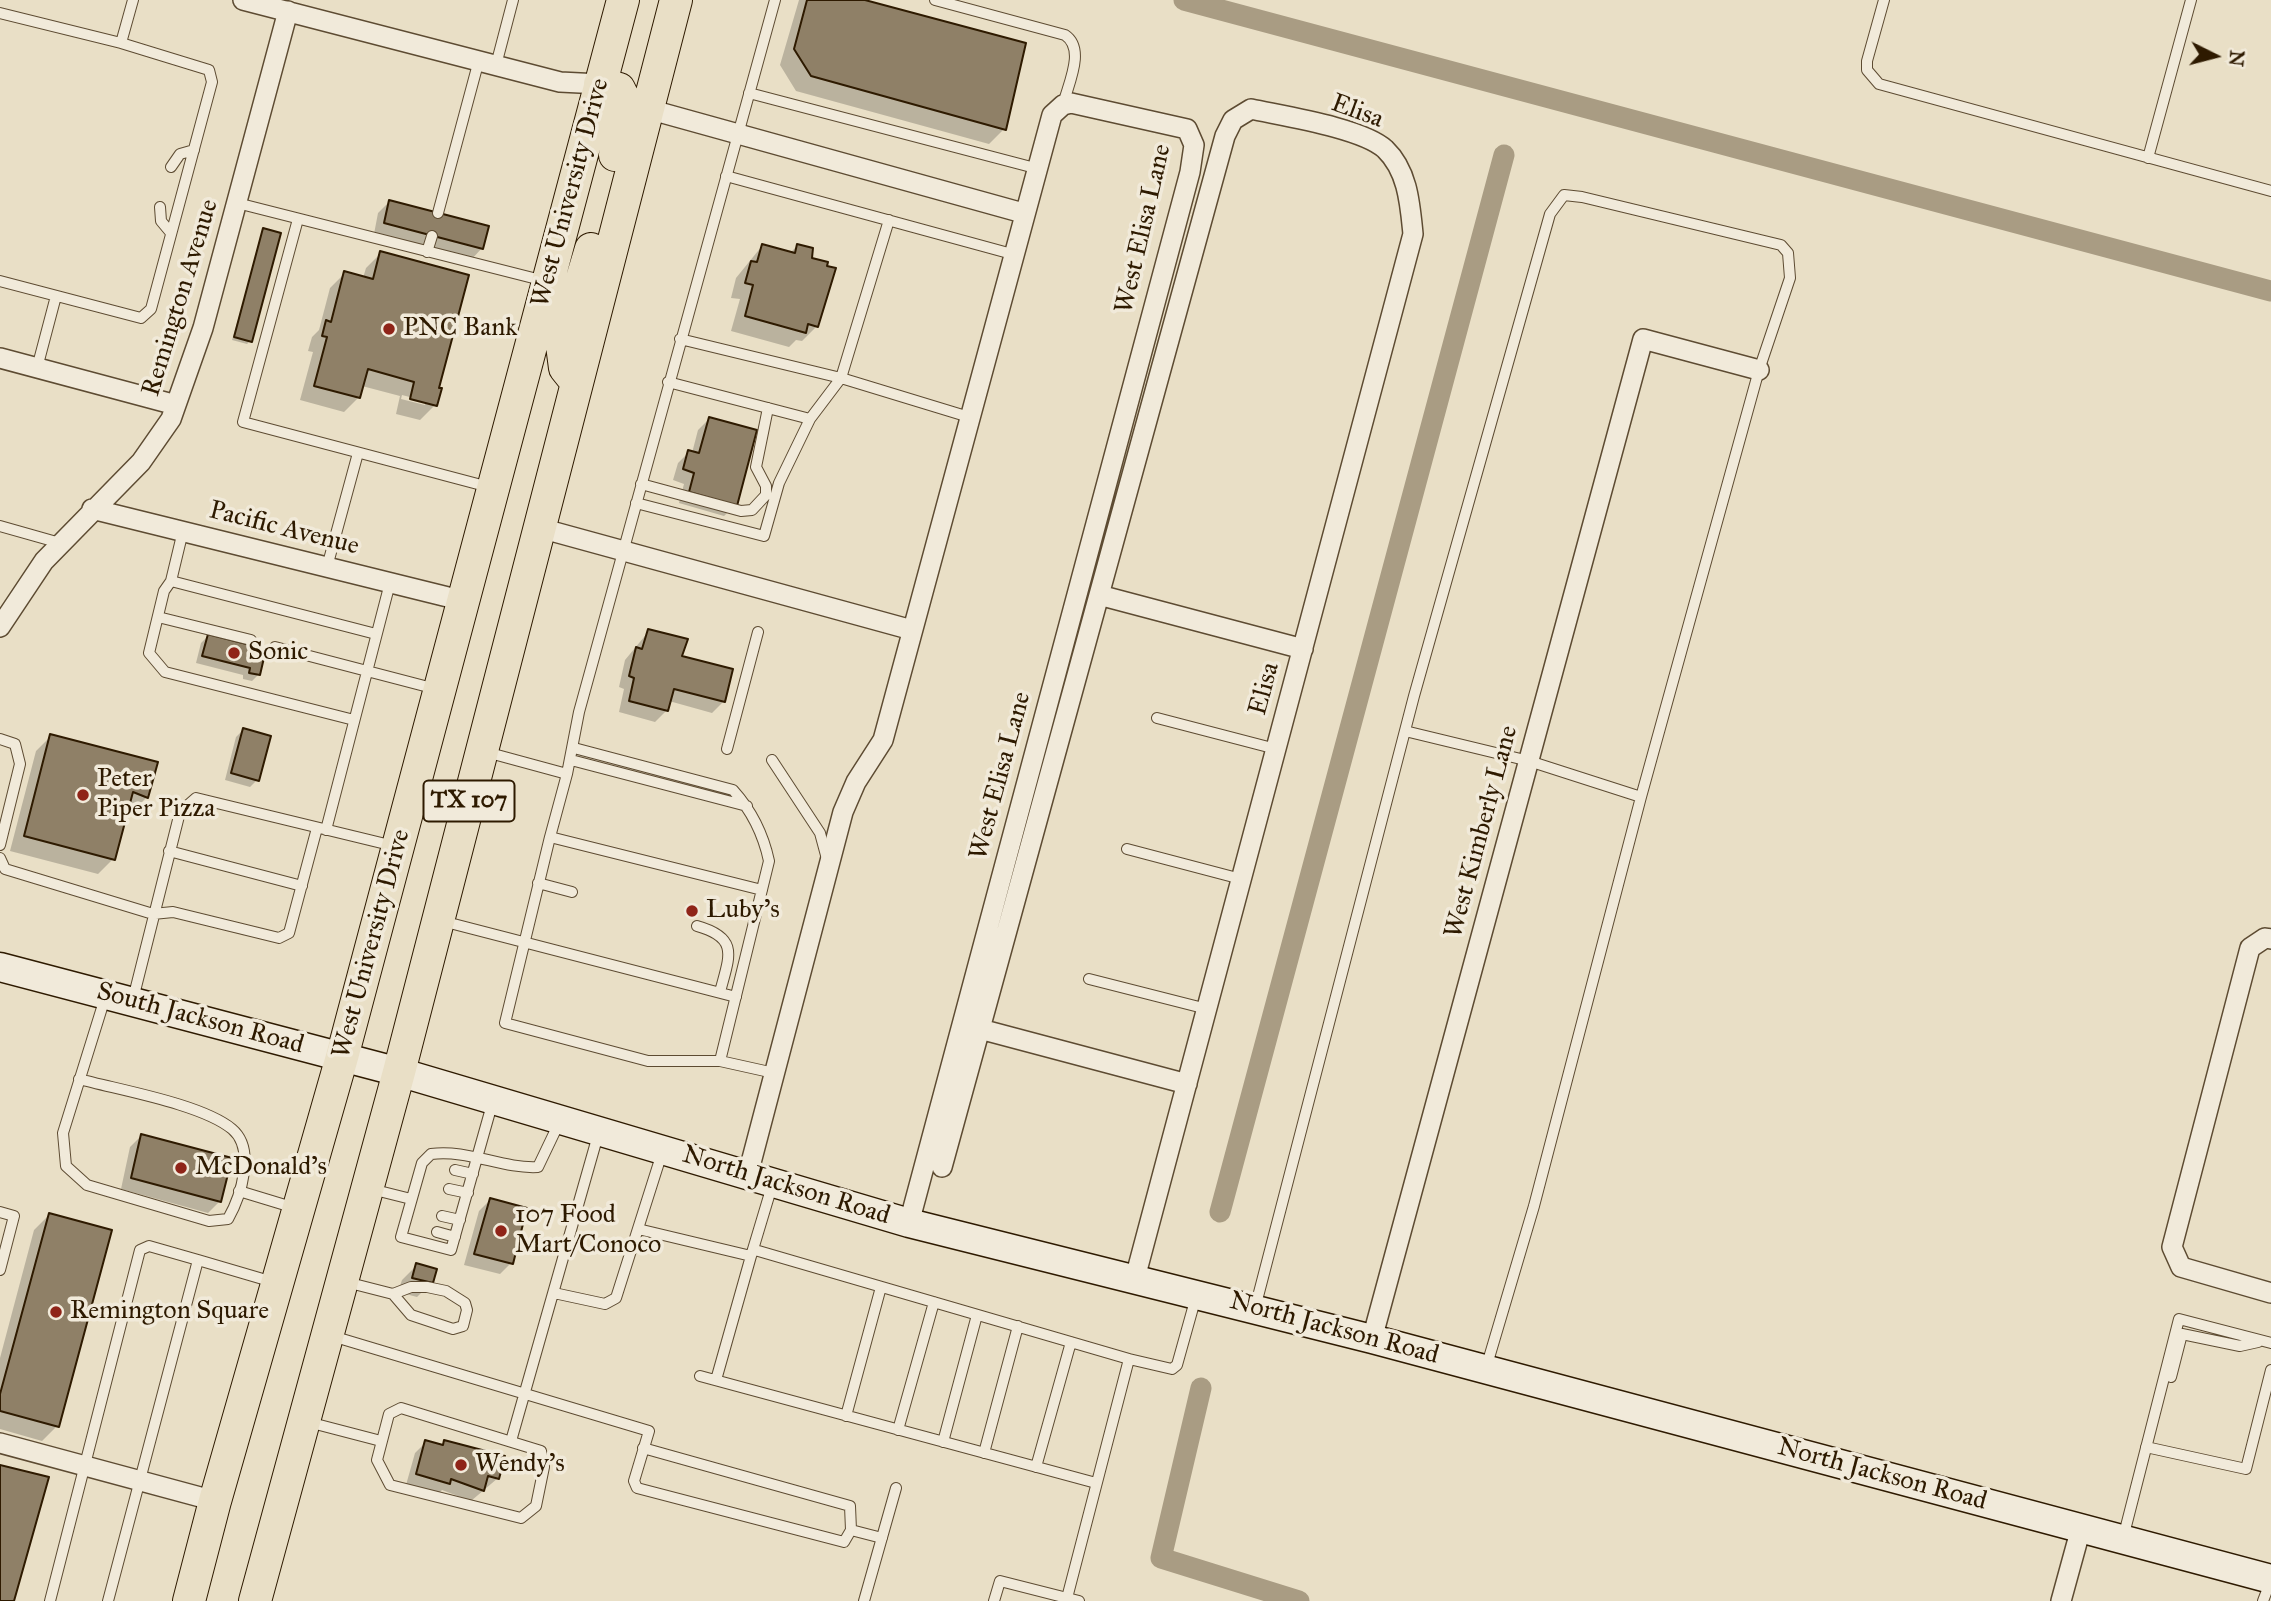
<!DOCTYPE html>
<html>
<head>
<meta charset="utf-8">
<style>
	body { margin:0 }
	#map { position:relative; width:2271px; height:1601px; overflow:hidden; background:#e9dfc6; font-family:"IM FELL Great Primer",serif }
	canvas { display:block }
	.north { position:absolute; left:2180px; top:21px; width:70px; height:70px; -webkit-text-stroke:5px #f1eada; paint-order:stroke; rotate:96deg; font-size:19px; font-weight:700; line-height:28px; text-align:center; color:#2e1a00 }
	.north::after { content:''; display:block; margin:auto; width:24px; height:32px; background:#2e1a00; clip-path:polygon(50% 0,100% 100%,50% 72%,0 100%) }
</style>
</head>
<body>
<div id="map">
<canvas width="2271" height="1601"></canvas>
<div class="north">N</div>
</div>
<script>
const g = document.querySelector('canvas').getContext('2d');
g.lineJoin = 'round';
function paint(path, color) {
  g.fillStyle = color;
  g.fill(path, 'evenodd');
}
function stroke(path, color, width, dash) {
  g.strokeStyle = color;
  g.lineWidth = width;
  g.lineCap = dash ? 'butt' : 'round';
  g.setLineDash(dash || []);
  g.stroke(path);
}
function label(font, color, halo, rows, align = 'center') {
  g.font = font + ' "IM FELL Great Primer",serif';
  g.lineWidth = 7;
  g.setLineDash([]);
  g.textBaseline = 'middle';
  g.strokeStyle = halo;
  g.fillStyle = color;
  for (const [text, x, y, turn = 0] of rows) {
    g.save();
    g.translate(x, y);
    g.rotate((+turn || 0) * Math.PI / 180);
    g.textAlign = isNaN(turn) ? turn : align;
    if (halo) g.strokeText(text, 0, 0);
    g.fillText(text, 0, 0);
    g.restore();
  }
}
paint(new Path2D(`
	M799 0H859L1004 129 989 144 796 91 780 65Z
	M389 202 482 248 471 260 374 234 378 213Z
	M264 230 250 341 247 344 232 340Z
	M762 246 790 253 797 246 817 326 802 341 796 340 789 347 731 331 740 299 731 298 736 278Z
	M381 253 436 389 435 405 420 420 396 414 400 396 362 386 359 397 344 412 300 400 313 352 308 351 312 337 319 330 330 288 345 273 363 278 366 268ZM402 395 425 401V405L401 399Z
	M709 419 736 505 724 516 679 503 684 484 673 480 678 463 689 452 692 453 698 430Z
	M649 631 680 657 723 702 712 713 669 701 666 711 655 722 619 712 624 689 619 687 625 660Z
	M208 636 259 674 252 681 243 679V675L196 663 201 643Z
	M243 730 257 780 250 787 225 780 236 737Z
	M51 736 147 797 132 812 127 810 113 859 98 874 10 851 36 751Z
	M141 1136 219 1202 208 1213 121 1189 130 1147Z
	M490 1200 511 1263 500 1274 464 1265 479 1211Z
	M49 1215 57 1426 42 1441 0 1429V1358L34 1230Z
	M417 1265 432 1282 417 1297 398 1292 402 1280Z
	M426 1442 440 1446 444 1442 498 1478 471 1501 442 1490 438 1494 406 1485 415 1453Z`), '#0003');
stroke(new Path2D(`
	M1184 0 2271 291
	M1220 1212 1504 155
	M1201 1388 1161 1558 1299 1601`), '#a99c83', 21);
const building = new Path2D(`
	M807 0H865L1026 43 1006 130 811 76 794 49Z
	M389 200 489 226 483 249 384 223Z
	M263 228 281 233 252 342 234 337Z
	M762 244 795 253 797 244 813 248 812 258 828 262 827 266 836 268 818 327 808 324 806 333 745 316 753 285 745 283 751 261 757 262Z
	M380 251 469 275 439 388H442L437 406 410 399 414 382 368 369 360 398 314 386 327 337 322 336 326 320 331 322 344 271 373 279Z
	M709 417 757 430 737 506 689 492 694 473 683 469 688 450 699 453Z
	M648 629 688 639 682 656 733 669 725 702 674 689 668 711 629 701 634 678 629 676 636 647 642 649Z
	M208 634 266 649 260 675 249 673 250 668 202 656Z
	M243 728 271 736 259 781 231 773Z
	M50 734 158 762 148 798 133 792 115 860 24 836Z
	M141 1134 232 1158 221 1202 131 1178Z
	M490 1198 527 1208 513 1264 474 1254Z
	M49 1213 112 1230 59 1427 0 1411V1394Z
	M416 1263 437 1269 433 1283 412 1278Z
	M425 1440 443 1445 444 1440 505 1456 499 1479 488 1476 484 1491 451 1479 450 1484 416 1474Z
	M0 1465 49 1477 14 1601H0Z`);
paint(building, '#8f8067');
stroke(building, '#2e1a00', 2);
const lane = new Path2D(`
	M935 0 1065 35C1086 49 1068 84 1063 105
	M1884 0 1867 61V70L1879 84 2271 191
	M0 13 121 43
	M496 65 513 0
	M749 93 1035 168
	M2148 158 2191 0
	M171 167 180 154 194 150
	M726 176 1012 254
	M237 203 545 281
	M160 207 161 221 171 233
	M438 213 479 60
	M298 219 243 422 489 487
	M427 252 432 236
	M0 281 141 318 151 309 212 82 209 70 121 43 133 0
	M680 339 841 378 969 417
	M37 368 56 296
	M668 382 810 419
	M641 484 741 511 752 510 766 495V486L756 467 768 408
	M636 503 764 536 779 483 810 419 841 378 889 220
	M0 526 60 543
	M327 567 358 453
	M171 581 183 531
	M158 617 251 640
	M275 647 436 689
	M1157 718 1276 749
	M354 720 165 672 149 653 164 591 171 581 376 634
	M1405 731 1529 761 1641 797
	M0 739 15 744 20 764 0 845
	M574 748 733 790C752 811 763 833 769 861L720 1061
	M727 749 758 632
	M486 752 567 774 550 837 762 890
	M571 760 747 806
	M772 760 820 833 827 859
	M567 774 579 712 775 0
	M326 830 390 583
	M550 837 505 1023 648 1061H720L774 1073
	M1127 849 1241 879
	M169 851 302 886
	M0 858 5 869 153 914 173 912 279 938 289 933 317 828
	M538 883 572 892
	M442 921 736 997
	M697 926C740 938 729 957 720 992
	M1089 979 1207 1009
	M133 999 180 812 196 798 394 846
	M79 1079C119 1090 202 1104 232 1129 256 1149 241 1196 228 1219L209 1221 87 1185 66 1166 63 1133 105 998
	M493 1101 451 1250 401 1237 422 1163 431 1154C468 1149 502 1169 538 1167L559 1123
	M455 1170 473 1174
	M371 1189 411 1199
	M449 1189 468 1193
	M239 1191 295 1208
	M0 1212 14 1216 0 1270
	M442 1216 460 1220
	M638 1229 751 1256 772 1186
	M437 1232 455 1237
	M755 1250 1129 1359 1067 1598
	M198 1260 273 1282
	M346 1282 393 1294 411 1287H427L446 1291 465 1303 467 1310 463 1326 453 1329 411 1315 393 1294
	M554 1293 605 1304 616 1298 662 1153
	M1255 1308 1414 696 1550 214 1564 195 1582 197 1781 245 1788 253 1790 278 1759 370 1641 797 1534 1206 1486 1368
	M332 1336 649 1431 634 1481 637 1488 844 1542 851 1530 850 1506 643 1448
	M1129 1359 1172 1369 1177 1365 1196 1297
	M700 1376 1096 1483
	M2171 1377 2182 1334 2240 1346 2258 1342
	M716 1380 751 1256
	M401 1408 541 1451 544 1467 536 1506 521 1518 390 1485 377 1460 389 1414Z
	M846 1416 881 1287
	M308 1422 381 1441
	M898 1430 934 1302
	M511 1441 598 1135
	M943 1442 977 1315
	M2146 1447 2246 1469 2271 1370
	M984 1453 1018 1326
	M1036 1467 1071 1342
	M851 1530 882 1538
	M2123 1538 2179 1319 2271 1343
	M50 1601 140 1250 149 1246 198 1260 108 1601
	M864 1601 896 1488
	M994 1601 1000 1581 1079 1601
	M2263 1601 2271 1580`);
const street = new Path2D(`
	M243 0 560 82 600 84
	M648 109 1023 213
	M0 358 176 405
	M92 509 464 601
	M540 528 912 630
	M1099 595 1303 649
	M0 627 44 561 141 462 171 419 203 328 288 11
	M2271 939 2265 938 2250 948 2172 1247 2181 1267 2271 1293
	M980 1029 1187 1084
	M942 1167 1225 136 1233 120 1251 109C1283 116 1362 128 1385 149 1408 171 1410 204 1413 234L1135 1278
	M748 1174 843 812 856 782 883 740 1052 115 1063 105 1071 103 1187 129 1194 145 1190 172 909 1223
	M1372 1339 1643 339 1759 370
	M0 1443 215 1501
	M2061 1601 2081 1528`);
const secondary = new Path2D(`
	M0 967 399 1072 909 1223 1372 1339 2271 1579`);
const primary = new Path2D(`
	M600 84 619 89 624 99 623 118 615 155
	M577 383 565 368 562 345 591 249
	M189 1601 215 1501 342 1057 623 0
	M255 1601 399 1072 676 0`);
stroke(lane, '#5d4b32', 12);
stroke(street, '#5d4b32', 22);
stroke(secondary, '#2e1a00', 31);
stroke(primary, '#2e1a00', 34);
stroke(lane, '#f1eada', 10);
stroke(street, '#f1eada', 19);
stroke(secondary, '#f1eada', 28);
stroke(primary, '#e9dfc6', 32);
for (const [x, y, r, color] of [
	[389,329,7,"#8f2418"],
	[234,653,7,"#8f2418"],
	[83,795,7,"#8f2418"],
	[692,911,7,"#8f2418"],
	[181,1168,7,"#8f2418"],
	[501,1231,7,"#8f2418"],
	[56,1312,7,"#8f2418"],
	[461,1465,7,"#8f2418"]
]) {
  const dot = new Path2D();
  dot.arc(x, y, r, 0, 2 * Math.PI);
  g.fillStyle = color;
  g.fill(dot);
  stroke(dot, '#f1eada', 2.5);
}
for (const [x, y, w] of [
	[469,801,91]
]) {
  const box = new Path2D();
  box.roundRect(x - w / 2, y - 20.5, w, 41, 5);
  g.fillStyle = '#f1eada';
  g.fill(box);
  stroke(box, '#2e1a00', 2);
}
label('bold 24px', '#2e1a00', null, [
	["TX 107",469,801]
]);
label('26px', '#2e1a00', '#f1eada', [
	["Elisa",1357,112,20],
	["West University Drive",571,193,-75],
	["West Elisa Lane",1144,229,-77],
	["Remington Avenue",181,298,-73],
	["Pacific Avenue",284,529,14],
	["Elisa",1265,689,-75],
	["West Elisa Lane",1001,776,-75],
	["West Kimberly Lane",1482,832,-75],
	["West University Drive",372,944,-75],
	["South Jackson Road",200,1019,15],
	["North Jackson Road",786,1186,17],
	["North Jackson Road",1334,1329,15],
	["North Jackson Road",1882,1475,15]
]);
label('26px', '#2e1a00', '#f1eada', [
	["PNC Bank",403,329],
	["Sonic",248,653],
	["Peter",97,780],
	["Piper Pizza",97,810],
	["Luby's",706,911],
	["McDonald's",195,1168],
	["107 Food",515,1216],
	["Mart/Conoco",515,1246],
	["Remington Square",70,1312],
	["Wendy's",475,1465]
], 'left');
</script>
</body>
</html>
